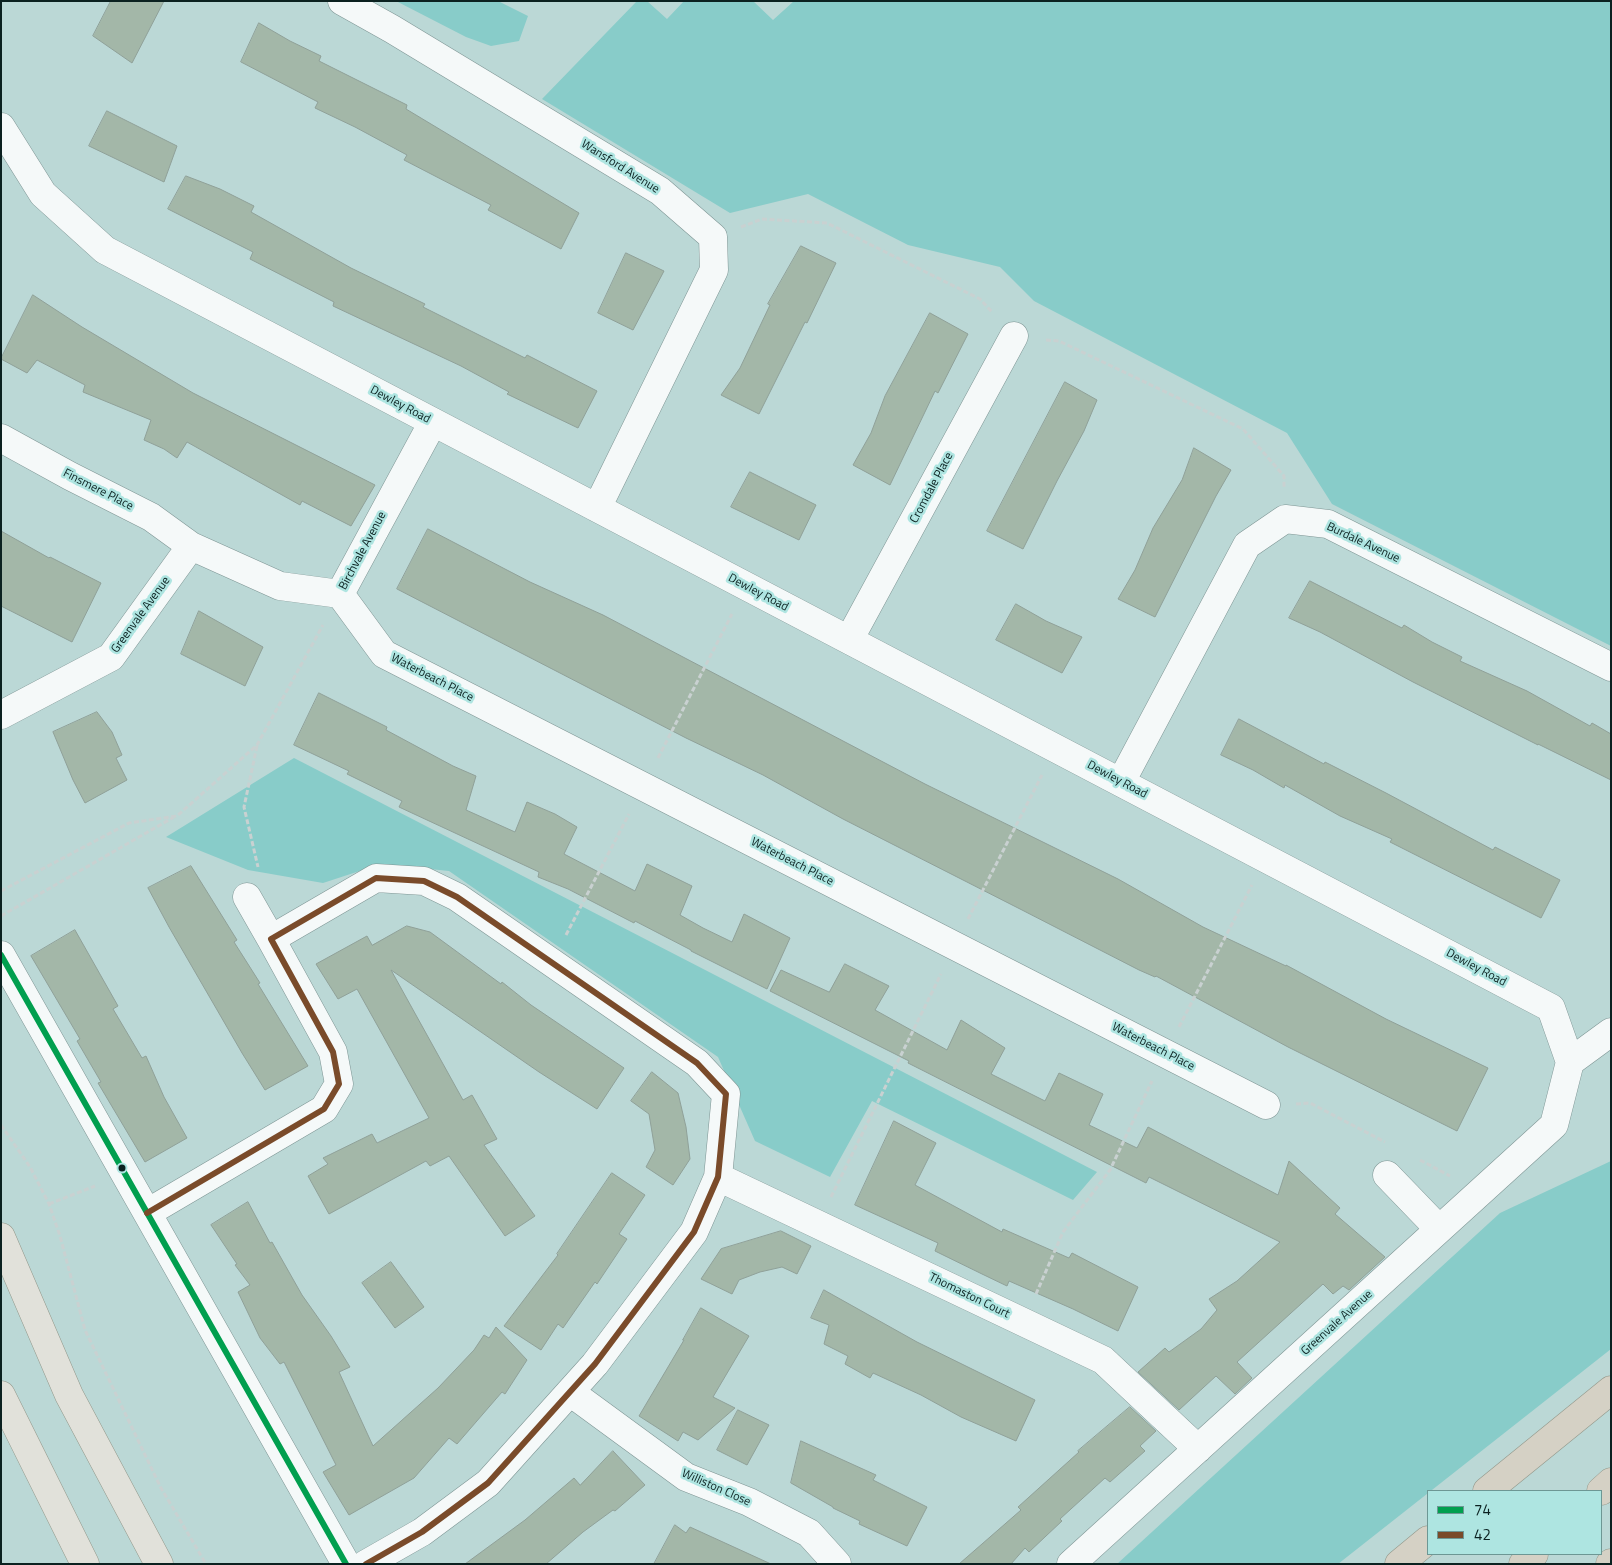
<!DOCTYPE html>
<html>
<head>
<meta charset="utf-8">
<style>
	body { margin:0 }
	#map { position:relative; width:1612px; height:1565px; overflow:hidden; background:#bbd8d6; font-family:"Titillium Web",sans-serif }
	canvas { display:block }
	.frame { position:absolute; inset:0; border:2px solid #0b2120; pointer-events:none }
	.legend { position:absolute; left:1427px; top:1490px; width:175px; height:65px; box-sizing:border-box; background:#aee5e1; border:1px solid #6d9794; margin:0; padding:6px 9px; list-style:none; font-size:15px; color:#0b2120 }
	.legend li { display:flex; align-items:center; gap:10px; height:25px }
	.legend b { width:25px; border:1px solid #6d9794 }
</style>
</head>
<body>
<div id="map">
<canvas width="1612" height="1565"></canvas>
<div class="frame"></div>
<ul class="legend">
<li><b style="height:6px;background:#019f4f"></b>74</li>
<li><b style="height:6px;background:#7a4b2a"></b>42</li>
</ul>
</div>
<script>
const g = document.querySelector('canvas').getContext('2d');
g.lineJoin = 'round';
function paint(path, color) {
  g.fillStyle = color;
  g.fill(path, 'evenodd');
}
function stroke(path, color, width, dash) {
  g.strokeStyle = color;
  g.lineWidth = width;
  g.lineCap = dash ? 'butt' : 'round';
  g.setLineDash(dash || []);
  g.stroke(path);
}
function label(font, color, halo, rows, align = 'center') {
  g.font = font + ' "Titillium Web",sans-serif';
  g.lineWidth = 5;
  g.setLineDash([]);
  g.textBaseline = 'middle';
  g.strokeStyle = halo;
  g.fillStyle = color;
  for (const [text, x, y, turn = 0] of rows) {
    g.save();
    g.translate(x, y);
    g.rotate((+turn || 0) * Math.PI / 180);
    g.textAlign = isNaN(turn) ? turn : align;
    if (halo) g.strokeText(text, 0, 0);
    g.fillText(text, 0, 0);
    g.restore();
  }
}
paint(new Path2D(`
	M396 1H498L528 16 519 41 491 46 466 37Z
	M637 1H647L667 19 684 1H753L773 20 794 1H1611V646L1332 504 1287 433 1034 301 1000 267 908 245 808 194 730 213 542 99Z
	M294 758 1097 1172 1073 1200 872 1101 830 1177 755 1141 718 1057 449 871 381 864 323 883 248 870 166 837Z
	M1611 1161V1349L1338 1564H1117L1500 1213Z`), '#88ccc9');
const building = new Path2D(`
	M111 1H164L132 63 93 36Z
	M259 23 290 41 321 56 319 61 407 105 406 109 579 213 561 249 488 210 491 205 404 160 407 155 355 127 315 108 318 102 241 62Z
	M107 111 177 146 164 182 89 146Z
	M186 176 220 189 254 206 251 212 351 268 425 304 423 307 525 358 527 355 597 391 578 428 507 394 509 392 461 366 333 306 334 302 250 259 253 252 168 209Z
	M801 246 836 263 807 323 805 322 759 414 721 395 740 368 770 305 768 304Z
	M626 253 664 271 633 330 598 313Z
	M33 295 82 327 193 393 375 485 351 526 302 501 300 505 187 442 177 458 164 449 144 440 151 420 83 392 85 385 37 360 27 373 1 359Z
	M930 313 968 334 938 393 935 391 890 485 853 465 871 433 885 396Z
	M1065 382 1097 400 1084 431 1057 481 1023 549 987 531Z
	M1194 448 1231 470 1216 496 1155 617 1118 599 1135 570 1153 528 1182 480Z
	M750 472 816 505 799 540 731 507Z
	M428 529 530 582 603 615 925 784 1118 879 1203 927 1286 966V965L1386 1019 1488 1068 1457 1131 1288 1047 1156 976 1155 977 1139 970 1022 910 843 819 763 775 686 738 397 589Z
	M1 531 49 558 50 557 101 583 72 642 1 606Z
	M1310 581 1402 628 1404 625 1432 642 1462 657 1460 661 1527 691 1590 726 1592 723 1611 734V780L1538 744V745L1413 682 1320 632 1289 618Z
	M1016 604 1046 621 1082 637 1062 673 996 640Z
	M199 611 263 647 245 686 181 654Z
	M319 693 387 727 386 730 453 766 476 776 466 810 515 832 527 802 555 814 577 827 564 854 635 891 647 864 692 886 680 915 703 928 732 942 744 914 790 938 767 989 691 951V950L635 921 634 923 568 889 538 877 539 872 399 807 402 801 347 774 349 771 294 745Z
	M97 712 112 732 122 755 116 758 127 780 85 803 73 780 53 732Z
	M1239 719 1324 764 1325 762 1386 793 1493 850 1495 847 1560 880 1541 918 1390 842 1392 839 1340 816 1285 785 1284 788 1253 770 1221 755Z
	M191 866 237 940 234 942 260 983 258 984 308 1066 265 1090 242 1053 169 927 148 888Z
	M407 926 430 932 501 984 502 982 531 1005 624 1068 597 1109 539 1072 391 970 463 1100 472 1095 497 1139 484 1145 535 1216 505 1236 449 1156 430 1166 426 1161 329 1214 308 1176 328 1164 323 1158 372 1134 377 1143 429 1118 357 989 338 999 316 964 367 936 372 945Z
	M75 930 118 1006 113 1009 142 1058 146 1056 164 1097 187 1138 145 1162 98 1083 101 1082 77 1041 80 1039 31 956Z
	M845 964 889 986 875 1010 947 1050 961 1020 1005 1048 991 1074 1045 1101 1059 1073 1103 1094 1089 1125 1137 1148 1148 1127 1278 1195 1289 1161 1340 1208 1335 1214 1385 1257 1349 1290 1343 1286 1333 1294 1323 1284 1237 1362 1252 1378 1235 1394 1216 1376 1179 1410 1138 1372 1165 1348 1169 1352 1201 1329 1217 1310 1209 1299 1237 1281 1280 1242 1149 1177 1146 1183 908 1063 909 1061 770 991 781 970 829 992Z
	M652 1072 678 1093 686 1127 690 1159 673 1185 646 1167 655 1150 649 1114 631 1101Z
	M894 1121 936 1143 915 1185 1002 1232 1003 1229 1069 1258 1072 1253 1138 1287 1118 1331 1073 1309 1009 1281 1007 1286 982 1274 935 1251 938 1243 855 1205Z
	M612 1173 645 1195 619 1234 627 1239 597 1284 595 1282 563 1328 558 1324 541 1350 504 1326 558 1255 557 1254Z
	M248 1202 270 1243 272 1242 302 1295 331 1336 350 1367 339 1372 373 1446 438 1388 474 1350 484 1335 489 1338 496 1327 527 1360 505 1394 502 1392 457 1444 449 1438 414 1478 349 1515 323 1472 336 1465 284 1362 280 1364 260 1338 238 1292 250 1285 235 1265 237 1264 211 1225Z
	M781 1231 811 1246 797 1274 782 1267 760 1272 739 1280 732 1294 701 1279 721 1249Z
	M391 1262 424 1307 395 1328 362 1283Z
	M824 1290 917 1342 1035 1400 1016 1441 961 1417 921 1395 873 1373 870 1378 845 1364 848 1356 824 1344 829 1325 811 1318Z
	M701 1308 749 1336 713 1397 735 1408 698 1440 683 1432 678 1441 639 1416 684 1340H683Z
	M1130 1407 1156 1431 1140 1446 1145 1451 1110 1482 1105 1478 1060 1519 1062 1521 1029 1552 1025 1548 1011 1564H959L1021 1510 1018 1507 1079 1452 1078 1451Z
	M738 1410 769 1425 747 1465 717 1450Z
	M801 1441 876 1475 873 1480 927 1507 907 1546 859 1524 860 1521 833 1508V1507L791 1483Z
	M613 1451 645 1485 615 1511 613 1510 583 1532 546 1564H465L525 1520 574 1478 580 1485Z
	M675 1525 686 1533 690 1527 771 1564H654Z`);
paint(building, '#a3b7a8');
stroke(building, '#8fa098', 1);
const minor = new Path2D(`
	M342 1 392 29 660 191 713 237 714 270 597 508
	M1 127 43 194 105 250 1551 1008 1570 1062
	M1 438 70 476 151 517 191 546 280 586 340 594 433 422
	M340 594 384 654 1266 1105
	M849 640 1014 336
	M1 715 111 657 191 546
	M1121 782 1247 545 1285 519 1328 524 1611 667
	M247 897 271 939
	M1 955 346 1564
	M1570 1062 1611 1032
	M1387 1175 1439 1229
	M718 1177 1103 1360 1198 1449
	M147 1213 324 1109 339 1084 333 1052 271 939 376 878 424 881 457 897 697 1063 726 1094 718 1177 694 1232 595 1364 488 1483 422 1532 366 1564
	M570 1392 686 1477 749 1502 809 1533 837 1564
	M1071 1564 1554 1125 1570 1062`);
const major = new Path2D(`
	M1 1237 69 1395 159 1564
	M1 1395 85 1564`);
const highway = new Path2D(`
	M1487 1491 1611 1390
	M1601 1491 1611 1482
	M1399 1564 1428 1540
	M1523 1564 1534 1554
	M1610 1564 1611 1563`);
stroke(minor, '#7e9594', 29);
stroke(major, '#92978a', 29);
stroke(highway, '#92978a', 29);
stroke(new Path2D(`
	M741 227 762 219 827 223 980 299 993 313
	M1046 340 1059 341 1243 429 1284 476V488
	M257 746 244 807 258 867
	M658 758 732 614
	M1 891 129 823 177 816 257 745 323 625
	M1 916 174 817
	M968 919 1042 775
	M566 935 629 814
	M1179 1027 1252 885
	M1296 1104 1310 1103 1385 1142
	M1 1125 30 1167 49 1204 60 1236 85 1330 161 1488 206 1564
	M1420 1160 1450 1176
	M831 1197 941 974
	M49 1204 95 1186
	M1036 1294 1063 1232 1110 1170 1152 1081`), '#c9d1d1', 3, [5, 2.5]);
stroke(minor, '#f5f9f9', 28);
stroke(major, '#e1e1da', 28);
stroke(highway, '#d5d1c5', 28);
stroke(new Path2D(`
	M1 955 346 1564`), '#019f4f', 6);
stroke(new Path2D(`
	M147 1213 324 1109 339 1084 333 1052 271 939 376 878 424 881 457 897 697 1063 726 1094 718 1177 694 1232 595 1364 488 1483 422 1532 366 1564`), '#7a4b2a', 6);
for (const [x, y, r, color] of [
	[122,1168,4.5,"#0b2120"]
]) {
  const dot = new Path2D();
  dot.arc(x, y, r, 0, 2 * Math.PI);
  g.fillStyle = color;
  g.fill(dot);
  stroke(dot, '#aee5e1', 2);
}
label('12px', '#0b2120', '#aee5e1', [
	["Wansford Avenue",620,167,32],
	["Dewley Road",400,405,28],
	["Cromdale Place",932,488,-62],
	["Finsmere Place",98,490,27],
	["Burdale Avenue",1363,543,25],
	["Birchvale Avenue",363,551,-62],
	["Dewley Road",758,593,28],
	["Greenvale Avenue",141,615,-54],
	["Waterbeach Place",432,678,27],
	["Dewley Road",1117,780,28],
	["Waterbeach Place",792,862,27],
	["Dewley Road",1476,968,28],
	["Waterbeach Place",1153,1047,27],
	["Thomaston Court",969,1296,26],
	["Greenvale Avenue",1337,1323,-42],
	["Williston Close",716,1488,24]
]);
</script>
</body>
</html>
